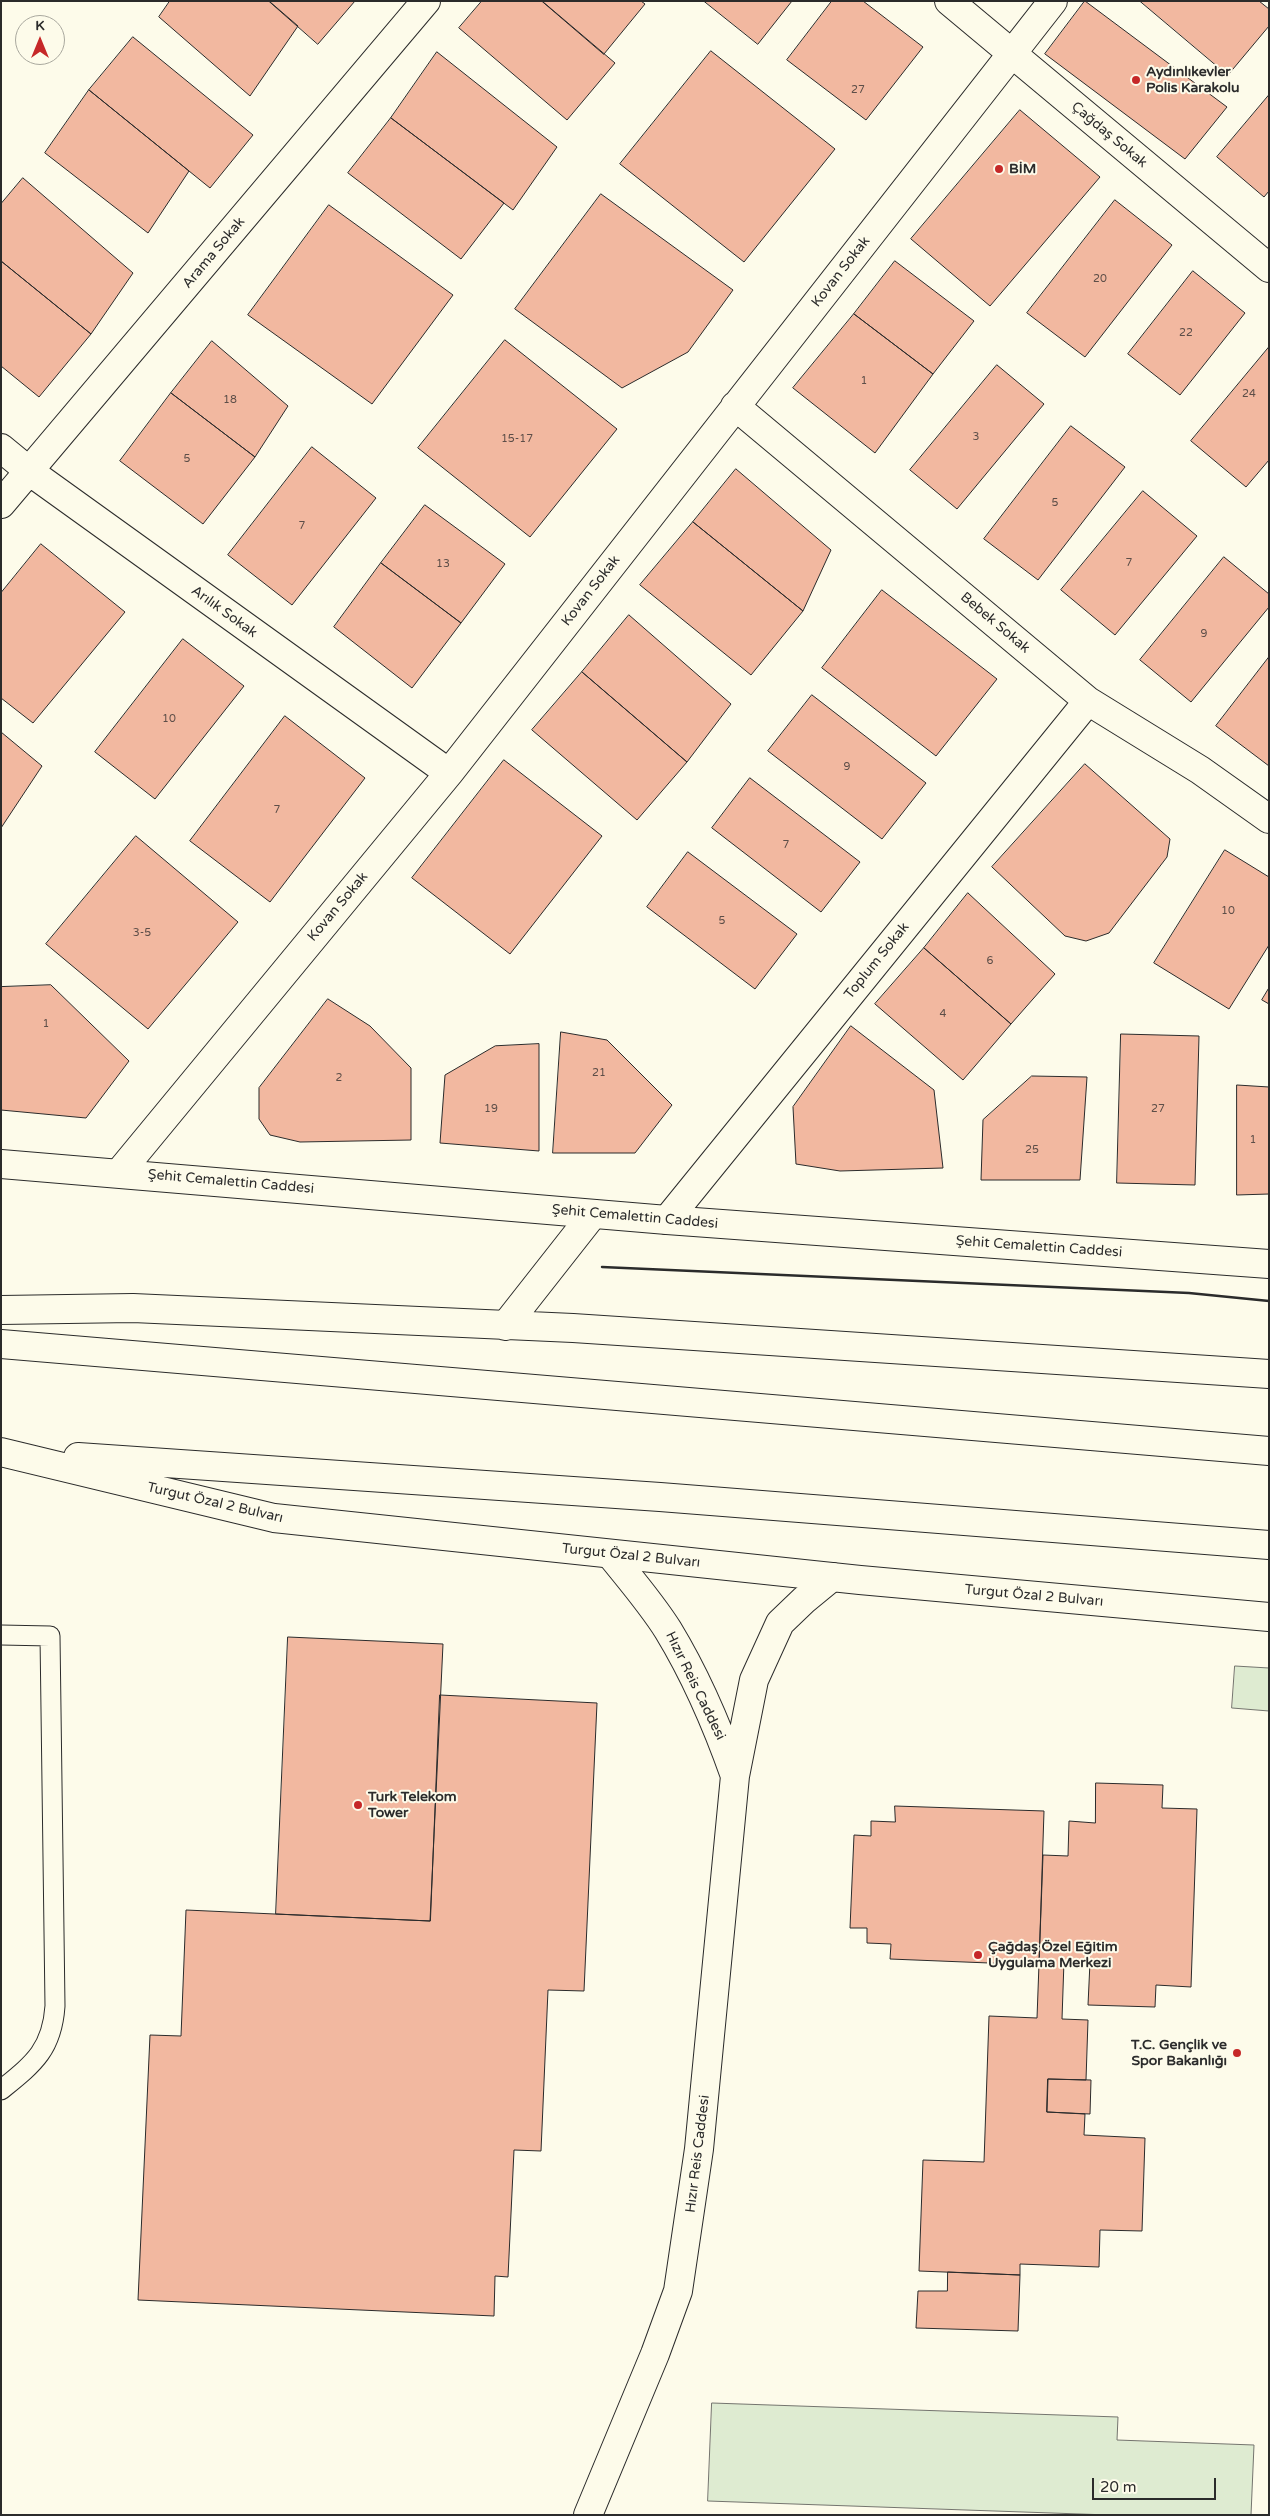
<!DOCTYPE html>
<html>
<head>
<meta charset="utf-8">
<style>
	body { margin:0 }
	#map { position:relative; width:1270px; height:2516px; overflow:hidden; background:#fdfbea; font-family:"Varela Round",sans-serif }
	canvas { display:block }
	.frame { position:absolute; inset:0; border:2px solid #2b2b2b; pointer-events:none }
	.north { position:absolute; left:15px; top:15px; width:50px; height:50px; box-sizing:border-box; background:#fdfbea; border:1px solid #a9a89e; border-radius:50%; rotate:0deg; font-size:14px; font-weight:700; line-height:20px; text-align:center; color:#2b2b2b }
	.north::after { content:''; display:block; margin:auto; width:18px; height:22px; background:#c62828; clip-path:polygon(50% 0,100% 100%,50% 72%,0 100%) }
	.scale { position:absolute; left:1092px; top:2478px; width:124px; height:22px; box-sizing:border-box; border:2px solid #2b2b2b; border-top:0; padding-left:6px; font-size:15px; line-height:18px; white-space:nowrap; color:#2b2b2b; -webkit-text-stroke:4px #fdfbea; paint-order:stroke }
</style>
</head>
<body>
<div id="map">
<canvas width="1270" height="2516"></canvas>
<div class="frame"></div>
<div class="north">K</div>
<div class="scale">20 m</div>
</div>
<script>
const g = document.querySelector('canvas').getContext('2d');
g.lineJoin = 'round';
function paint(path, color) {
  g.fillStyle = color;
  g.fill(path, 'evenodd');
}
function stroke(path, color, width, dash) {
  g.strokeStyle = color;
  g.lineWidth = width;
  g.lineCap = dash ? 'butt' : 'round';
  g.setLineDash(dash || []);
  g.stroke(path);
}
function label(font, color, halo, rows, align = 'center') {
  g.font = font + ' "Varela Round",sans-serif';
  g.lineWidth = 4;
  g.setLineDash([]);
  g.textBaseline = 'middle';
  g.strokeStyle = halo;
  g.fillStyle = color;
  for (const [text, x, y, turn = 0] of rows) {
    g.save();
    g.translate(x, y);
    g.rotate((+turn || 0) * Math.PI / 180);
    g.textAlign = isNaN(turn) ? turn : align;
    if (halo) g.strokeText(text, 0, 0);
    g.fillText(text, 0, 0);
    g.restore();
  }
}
const green = new Path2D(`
	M1235 1666 1269 1668V1711L1232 1708Z
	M712 2403 1118 2417 1117 2440 1254 2445 1251 2515H1109L708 2501Z`);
paint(green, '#deebd1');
stroke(green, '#74746e', 1);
const building = new Path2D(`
	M170 1H269L298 26 250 96 159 17Z
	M269 1H355L318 44Z
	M482 1H542L615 63 567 120 459 28Z
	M542 1H641L645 4 604 54Z
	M704 1H792L758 44Z
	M832 1H863L923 47 866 120 787 60Z
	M1085 1 1227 107 1185 159 1045 54Z
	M1140 1H1259L1269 9V26L1228 75Z
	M133 37 253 135 210 188 89 90Z
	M711 51 835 149 744 262 620 164Z
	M437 52 557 147 513 210 391 118Z
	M89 90 189 171 148 233 45 153Z
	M1269 95V191L1264 197 1217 157Z
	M1020 110 1100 177 990 306 911 239Z
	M391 118 504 203 461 259 348 173Z
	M23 178 133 273 91 334 1 261V204Z
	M601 194 733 290 688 352 622 388 515 309Z
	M1115 200 1172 245 1085 357 1027 313Z
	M329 205 453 295 372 404 248 315Z
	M1 261 91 334 39 397 1 366Z
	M895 261 974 321 933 374 854 314Z
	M1193 271 1245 313 1180 395 1128 354Z
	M854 314 933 374 875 453 793 388Z
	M505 340 617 429 530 537 418 448Z
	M212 341 288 406 255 457 171 393Z
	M1269 347V460L1246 487 1191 441Z
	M997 365 1044 404 957 509 910 470Z
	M171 393 255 457 203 524 120 461Z
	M1071 426 1125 467 1038 580 984 539Z
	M312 447 376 498 292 605 228 555Z
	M736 469 831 550 803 611 693 522Z
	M1143 491 1197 536 1115 635 1061 590Z
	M425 505 505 564 461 623 381 563Z
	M693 522 803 611 751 675 640 585Z
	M41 544 125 612 33 723 1 698V593Z
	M1224 557 1269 594V607L1191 702 1140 660Z
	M381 563 461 623 412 688 334 627Z
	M882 590 997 679 936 756 822 668Z
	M629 615 731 704 687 762 582 672Z
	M183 639 244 686 155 799 95 752Z
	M1269 657V766L1216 726Z
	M582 672 687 762 637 820 532 730Z
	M812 695 926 783 882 839 768 751Z
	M285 716 365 778 270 902 190 841Z
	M1 732 42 766 1 828Z
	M504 760 602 836 510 954 412 878Z
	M1085 764 1170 839 1167 857 1109 933 1086 941 1065 936 992 867Z
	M750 778 860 862 821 912 712 828Z
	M136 836 238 922 148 1029 46 944Z
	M1225 850 1269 877V945L1229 1009 1154 963Z
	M688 852 797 934 755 989 647 907Z
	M968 893 1055 974 1011 1024 924 948Z
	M924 948 1011 1024 963 1080 875 1004Z
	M51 985 129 1061 86 1118 1 1110V987Z
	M1269 988V1004L1262 1000Z
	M328 999 370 1026 411 1068V1140L300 1142 270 1135 259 1119V1088Z
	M851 1026 934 1090 943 1168 840 1171 796 1164 793 1107Z
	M561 1032 607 1040 672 1105 635 1153H553Z
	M1121 1034 1199 1036 1195 1185 1117 1183Z
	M539 1044V1151L440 1143 445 1075 495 1046Z
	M1032 1076 1087 1077 1080 1180H981L983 1120Z
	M1237 1085 1269 1087V1194L1237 1195Z
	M288 1637 443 1644 430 1921 276 1914Z
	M440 1695 597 1703 584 1991 548 1990 541 2151 514 2150 508 2277 495 2276 494 2316 138 2300 150 2035 181 2036 186 1910 430 1921Z
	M1096 1783 1163 1785 1162 1808 1197 1809 1191 1987 1156 1985 1155 2007 1088 2005 1090 1962 1064 1961 1062 2019 1088 2020 1086 2080 1048 2079 1047 2112 1085 2114 1084 2135 1145 2138 1142 2231 1100 2230 1099 2267 1020 2264V2275L919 2271 923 2160 984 2162 989 2016 1037 2018 1043 1855 1068 1856 1069 1821 1095 1823Z
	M895 1806 1044 1811 1039 1965 890 1959 891 1944 867 1943V1928H850L854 1835 871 1836V1821L895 1822Z
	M1048 2079 1091 2080 1090 2114 1047 2112Z
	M948 2272 1020 2275 1018 2331 916 2328 918 2291H947Z`);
paint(building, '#f2b8a0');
stroke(building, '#2b2b2b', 1);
const service = new Path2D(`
	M1 1635 50 1636 55 2006C52 2050 33 2064 1 2090`);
const minor = new Path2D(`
	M949 1 1269 268
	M735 406 1088 701 1200 770 1269 819
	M1 448 29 471 449 773
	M1 504 426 1
	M119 1173 449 773 1053 1
	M667 1220 1088 701`);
const tertiary = new Path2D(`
	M1 1164 667 1220 1269 1264
	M610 1554C630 1579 651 1603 668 1630 696 1676 717 1725 735 1776
	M588 2515 655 2354 678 2291 699 2149 735 1776 754 1680 780 1623 804 1600 832 1577`);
const trunk = new Path2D(`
	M1 1310 133 1308 573 1328 1269 1374
	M505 1326 593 1214
	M1 1344 1269 1451
	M1 1452 274 1518 860 1580 1269 1617
	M78 1457 660 1497 1269 1545`);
stroke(service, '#2b2b2b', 21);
stroke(minor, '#2b2b2b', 30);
stroke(tertiary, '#2b2b2b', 30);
stroke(trunk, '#2b2b2b', 30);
stroke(service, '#fdfbea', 19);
stroke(minor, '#fdfbea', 28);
stroke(tertiary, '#fdfbea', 28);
stroke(trunk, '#fdfbea', 28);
stroke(new Path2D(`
	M602 1267 1189 1293 1269 1301`), '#2b2b2b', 2.5);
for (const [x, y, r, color] of [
	[1136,80,5,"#c62828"],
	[999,169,5,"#c62828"],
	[358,1805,5,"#c62828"],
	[978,1955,5,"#c62828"],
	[1237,2053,5,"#c62828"]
]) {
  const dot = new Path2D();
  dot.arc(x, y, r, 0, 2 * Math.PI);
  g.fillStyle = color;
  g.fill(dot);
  stroke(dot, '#fdfbea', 2);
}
label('11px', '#5d4e48', null, [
	["27",858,90],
	["20",1100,279],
	["22",1186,333],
	["1",864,381],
	["24",1249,394],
	["18",230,400],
	["3",976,437],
	["15-17",517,439],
	["5",187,459],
	["5",1055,503],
	["7",302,526],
	["7",1129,563],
	["13",443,564],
	["9",1204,634],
	["10",169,719],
	["9",847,767],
	["7",277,810],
	["7",786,845],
	["10",1228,911],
	["5",722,921],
	["3-5",142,933],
	["6",990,961],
	["4",943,1014],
	["1",46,1024],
	["21",599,1073],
	["2",339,1078],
	["19",491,1109],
	["27",1158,1109],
	["1",1253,1140],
	["25",1032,1150]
]);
label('bold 14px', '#2b2b2b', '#fdfbea', [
	["Aydınlıkevler",1146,72],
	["Polis Karakolu",1146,88],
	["BİM",1009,169],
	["Turk Telekom",368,1797],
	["Tower",368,1813],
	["Çağdaş Özel Eğitim",988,1947],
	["Uygulama Merkezi",988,1963],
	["T.C. Gençlik ve",1227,2045,"right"],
	["Spor Bakanlığı",1227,2061,"right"]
], 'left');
label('14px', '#2b2b2b', '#fdfbea', [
	["Çağdaş Sokak",1109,135,40],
	["Arama Sokak",214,253,-50],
	["Kovan Sokak",841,272,-52],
	["Kovan Sokak",591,591,-52],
	["Arılık Sokak",224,612,36],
	["Bebek Sokak",995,623,40],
	["Kovan Sokak",338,907,-50],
	["Toplum Sokak",877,961,-51],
	["Şehit Cemalettin Caddesi",231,1182,5],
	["Şehit Cemalettin Caddesi",635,1217,5],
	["Şehit Cemalettin Caddesi",1039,1247,4],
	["Turgut Özal 2 Bulvarı",215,1503,13],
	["Turgut Özal 2 Bulvarı",631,1556,6],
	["Turgut Özal 2 Bulvarı",1034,1596,5],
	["Hızır Reis Caddesi",695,1686,64],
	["Hızır Reis Caddesi",698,2154,-83]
]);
</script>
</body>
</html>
